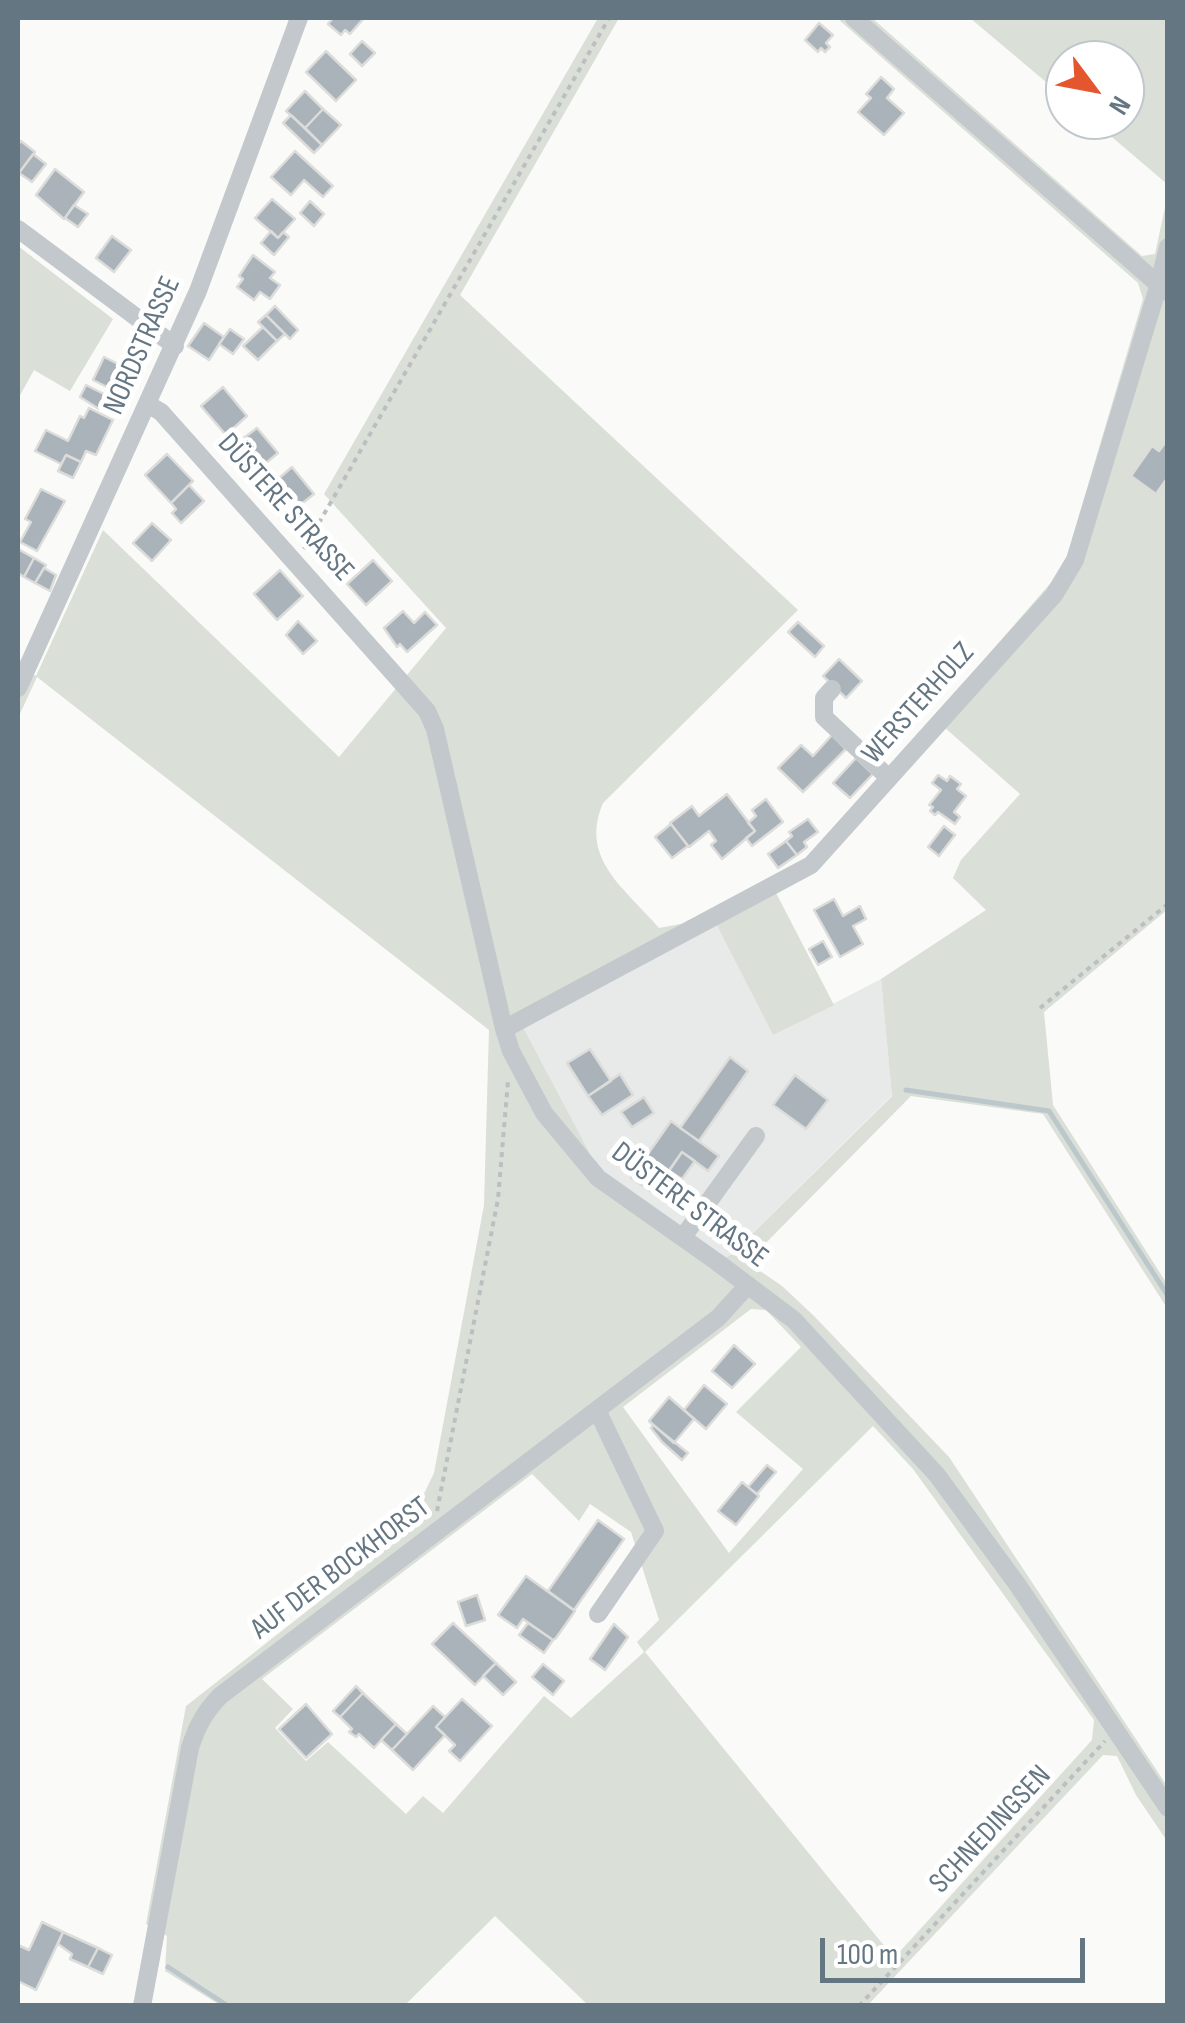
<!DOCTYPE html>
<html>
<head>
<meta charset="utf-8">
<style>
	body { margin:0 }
	#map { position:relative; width:1185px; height:2023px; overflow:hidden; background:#fafaf8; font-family:"Sofia Sans Condensed",sans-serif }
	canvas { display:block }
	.frame { position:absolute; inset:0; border:20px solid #657683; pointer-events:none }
	.north { position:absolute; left:1045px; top:40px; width:100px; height:100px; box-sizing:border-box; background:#fff; border:2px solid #c1c8cd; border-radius:50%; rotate:122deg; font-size:28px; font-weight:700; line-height:40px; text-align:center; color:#657683 }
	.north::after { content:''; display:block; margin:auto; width:35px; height:45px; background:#e4572e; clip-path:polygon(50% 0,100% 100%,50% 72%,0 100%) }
	.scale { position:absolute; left:820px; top:1938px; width:265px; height:45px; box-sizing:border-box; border:5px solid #657683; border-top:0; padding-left:12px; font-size:30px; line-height:35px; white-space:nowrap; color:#657683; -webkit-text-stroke:8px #fff; paint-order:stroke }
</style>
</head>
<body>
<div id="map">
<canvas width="1185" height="2023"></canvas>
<div class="frame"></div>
<div class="north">N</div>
<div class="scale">100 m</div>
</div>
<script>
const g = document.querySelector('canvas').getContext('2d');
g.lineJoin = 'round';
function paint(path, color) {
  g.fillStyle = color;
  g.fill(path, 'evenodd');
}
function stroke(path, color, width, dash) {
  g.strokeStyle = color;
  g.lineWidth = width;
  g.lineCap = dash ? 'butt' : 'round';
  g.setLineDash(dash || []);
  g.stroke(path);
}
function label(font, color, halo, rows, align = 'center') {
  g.font = font + ' "Sofia Sans Condensed",sans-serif';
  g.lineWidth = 10;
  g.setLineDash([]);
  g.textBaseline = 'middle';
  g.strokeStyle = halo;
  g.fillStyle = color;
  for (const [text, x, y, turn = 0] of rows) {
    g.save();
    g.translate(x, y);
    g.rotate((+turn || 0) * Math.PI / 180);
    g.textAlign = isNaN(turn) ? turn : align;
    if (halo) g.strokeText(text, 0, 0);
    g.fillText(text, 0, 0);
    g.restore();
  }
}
paint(new Path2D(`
	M713 918 773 1035 881 979 892 1095 732 1254 721 1260 602 1176 523 1027Z`), '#e8e9e9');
paint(new Path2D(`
	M598 18H619L460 295 798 610 603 803C579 859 625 888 659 928L713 918 774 889 834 1005 773 1035 713 918 523 1027 602 1176 721 1260 732 1254 892 1096 881 979 986 910 953 878 961 860 1020 794 944 727 927 725 1055 578 1066 559 1143 299 1138 283 837 18H872L1142 256 1155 254 1167 198V910L1044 1012 1053 1105 1167 1284V1308L1043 1114 911 1096 747 1262 782 1286 814 1316 949 1457 1167 1786V1841L1136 1795 1117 1756 1103 1755 868 2005H588L495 1916 405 2005H220L165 1971 167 1936 146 1924 186 1706 404 1535 434 1473 484 1205 489 1030 37 677 18 718V663L36 676 103 530 339 757 446 628 324 494ZM751 1309 766 1310 801 1347 736 1412 803 1469 729 1553 623 1407ZM873 1426 913 1469 1094 1720 1092 1740 894 1958 645 1652ZM532 1474 579 1521 590 1504 631 1532 659 1620 637 1642 644 1652 571 1718 544 1696 443 1813 423 1796 406 1814 328 1742 306 1761 275 1728 293 1709 262 1679Z
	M970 18H1167V184L1092 120H1125V60H1065V98Z
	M18 246 113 319 70 391 34 370 18 399Z`), '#dadfd7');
stroke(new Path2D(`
	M906 1090 1049 1111 1168 1296
	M168 1967 228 2006`), '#bbc7cb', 5);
const building = new Path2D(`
	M333 18H332H364L350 34 345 30 341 35 328 24Z
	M819 23 833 35 826 43 830 47 825 52 821 48 818 52 805 40Z
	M362 41 375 53 362 66 350 54Z
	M326 51 356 80 336 101 306 72Z
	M881 77 894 89 887 98 904 113 884 135 858 112 871 98 866 94Z
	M305 91 323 109 305 128 286 111Z
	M323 109 341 125 322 145 305 128Z
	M291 115 322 145 314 153 283 123Z
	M21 141 35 152 18 174V145Z
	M295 151 333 186 323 197 304 180 291 195 271 177Z
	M33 154 46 164 32 182 19 173Z
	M55 169 84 192 64 219 36 195Z
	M272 199 295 219 278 238 255 218Z
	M310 201 324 214 314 226 300 213Z
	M74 205 88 214 78 227 65 218Z
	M271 231 278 238 283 232 289 237 274 255 261 243Z
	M112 236 131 250 114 272 96 258Z
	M253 255 275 272 270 278 280 285 270 299 260 292 254 300 237 287 243 279 239 276Z
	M275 306 298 330 290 339 266 315Z
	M266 315 285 334 277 341 258 322Z
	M204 323 224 337 209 360 188 346Z
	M263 327 277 341 258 360 243 346Z
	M230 329 244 339 233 354 219 344Z
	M104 357 136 373 125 396 93 380Z
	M86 385 106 395 99 409 80 397Z
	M223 387 247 416 226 435 201 406Z
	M89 408 113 420 96 455 86 451 81 462 66 455 61 464 35 451 46 430 68 441 80 416 84 418Z
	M257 428 278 453 255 472 233 446Z
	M1168 439V477L1156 494 1131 476 1152 446 1159 451Z
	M167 454 193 481 171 503 145 475Z
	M66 455 81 462 73 478 58 471Z
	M292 467 314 494 285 517 264 491Z
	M189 485 204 501 181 523 172 513 176 509 171 503Z
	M41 489 65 501 37 551 20 542 31 522 25 519Z
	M152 523 171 540 152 561 133 543Z
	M18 549 34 558 24 577 18 573Z
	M34 558 46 565 35 583 24 577Z
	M373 560 392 581 366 605 347 584Z
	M44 568 56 575 50 591 35 583Z
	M280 570 303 596 277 620 254 594Z
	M403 611 414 623 425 612 437 625 407 652 400 644 397 647 384 628Z
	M298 621 317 641 303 654 286 635Z
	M798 622 824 646 815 657 788 632Z
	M839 659 862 681 846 698 823 676Z
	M832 735 846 749 803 792 778 768 801 745 813 756Z
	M856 758 873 774 850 798 833 783Z
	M938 775 947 781 950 776 961 784 957 789 966 796 954 812 960 817 955 824 938 812 935 815 930 811 933 807 929 805 941 790 932 783Z
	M727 794 755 831 722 859 711 845 716 841 709 831 689 847 670 823 692 806 699 816Z
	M766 799 783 822 752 846 746 838 755 831 748 823 756 816 752 810Z
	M808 819 818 832 804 842 807 847 797 855 786 841 792 836 789 832Z
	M671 824 688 846 672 858 655 837Z
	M944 826 955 835 939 856 928 847Z
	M786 841 797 855 778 868 768 854Z
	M834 899 843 916 860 906 866 919 853 926 863 944 840 957 814 910Z
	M823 941 832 957 818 965 809 949Z
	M590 1049 611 1081 588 1096 567 1063Z
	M730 1057 748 1071 699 1141 680 1128Z
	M620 1074 633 1095 602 1115 588 1096Z
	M795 1075 828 1100 806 1129 773 1105Z
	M644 1097 654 1113 632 1127 621 1112Z
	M671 1121 719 1156 708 1171 682 1152 653 1193 631 1178Z
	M682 1152 695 1161 682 1179 669 1171Z
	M734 1345 755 1364 732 1388 712 1371Z
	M704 1385 727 1404 706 1429 684 1410Z
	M669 1397 694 1419 674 1443 649 1421Z
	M653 1425 688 1453 682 1460 662 1442 651 1428Z
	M767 1465 776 1472 757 1494 748 1487Z
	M742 1482 759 1496 736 1525 718 1511Z
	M598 1520 624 1539 574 1610 548 1591Z
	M526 1576 575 1611 556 1638 553 1640 523 1619 517 1628 498 1615Z
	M477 1595 485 1620 466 1626 458 1602Z
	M453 1623 496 1663 475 1685 432 1644Z
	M528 1623 553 1640 544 1653 519 1635Z
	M614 1624 628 1637 605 1670 590 1659Z
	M496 1663 516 1682 503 1695 483 1676Z
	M543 1664 564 1681 553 1695 532 1677Z
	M356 1686 363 1693 340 1717 333 1711Z
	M363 1693 396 1724 374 1748 359 1734 356 1737 349 1732 352 1729 340 1717Z
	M462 1699 492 1726 460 1761 449 1751 455 1745 436 1727Z
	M306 1704 332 1734 306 1758 279 1729Z
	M433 1706 445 1717 436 1727 445 1735 413 1770 392 1750Z
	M396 1724 407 1734 392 1750 381 1740Z
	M42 1922 63 1932 36 1990 18 1981V1945L29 1950Z
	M63 1932 98 1948 88 1967 70 1959 72 1954 58 1944Z
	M98 1948 112 1955 103 1974 88 1967Z`);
paint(building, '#aab3b9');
stroke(building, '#dcdcda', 2.5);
stroke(new Path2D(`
	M304 549 609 18
	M1040 1008 1168 904
	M437 1511 498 1199 508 1081
	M859 2006 1105 1741`), '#bbbfc2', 4, [5, 5]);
stroke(new Path2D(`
	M854 18 1167 292
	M18 229 175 346
	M149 405 161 412 427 711 435 729 504 1029 511 1051 544 1113 598 1178 717 1262 794 1320 937 1475 1017 1584 1168 1808
	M18 688 198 291 299 18
	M832 689 824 698V717L889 778
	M504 1029 811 865 1054 595 1075 560 1158 287 1168 247
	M683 1237 756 1136
	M597 1410 655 1531 598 1614
	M142 2006 190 1748C197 1726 204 1713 220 1696L718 1318 748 1285`), '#c3c8cc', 18);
label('30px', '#657683', '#fff', [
	["NORDSTRASSE",143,346,-66],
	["DÜSTERE STRASSE",285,508,48],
	["WERSTERHOLZ",919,704,-48],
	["DÜSTERE STRASSE",689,1206,37],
	["AUF DER BOCKHORST",341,1569,-37],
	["SCHNEDINGSEN",991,1830,-47]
]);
</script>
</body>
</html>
